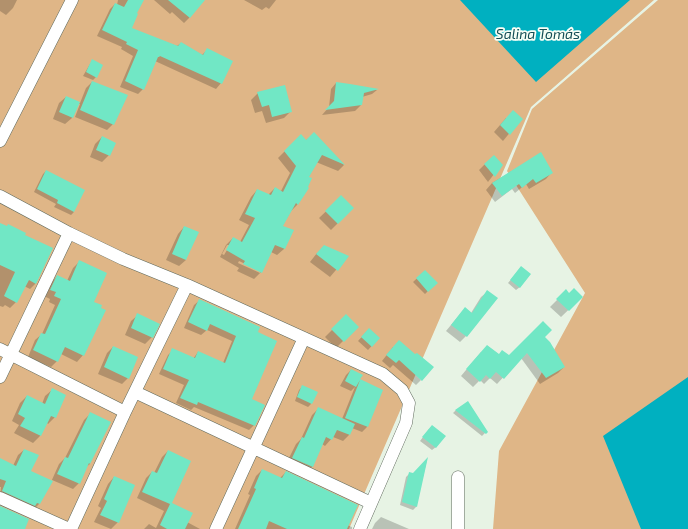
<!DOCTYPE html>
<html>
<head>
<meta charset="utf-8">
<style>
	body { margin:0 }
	canvas { display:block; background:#e7f3e4 }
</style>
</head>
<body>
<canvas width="688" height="529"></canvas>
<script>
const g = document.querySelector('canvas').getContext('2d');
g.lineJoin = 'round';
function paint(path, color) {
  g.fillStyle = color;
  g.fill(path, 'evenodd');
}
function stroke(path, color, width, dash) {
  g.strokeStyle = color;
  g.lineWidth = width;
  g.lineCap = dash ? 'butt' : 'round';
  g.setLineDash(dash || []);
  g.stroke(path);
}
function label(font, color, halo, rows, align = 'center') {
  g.font = font + ' "Exo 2",sans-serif';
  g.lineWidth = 3.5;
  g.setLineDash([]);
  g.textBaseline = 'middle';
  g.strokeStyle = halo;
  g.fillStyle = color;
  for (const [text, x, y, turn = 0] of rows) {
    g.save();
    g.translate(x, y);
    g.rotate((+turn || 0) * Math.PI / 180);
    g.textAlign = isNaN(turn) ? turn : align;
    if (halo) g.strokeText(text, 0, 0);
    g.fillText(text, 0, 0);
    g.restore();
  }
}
paint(new Path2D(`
	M0 0H654L531 107 349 529H0Z
	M658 0H688V529H493L499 451 585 293 507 171 532 109Z`), '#dfb687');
paint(new Path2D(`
	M460 0H630L536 82Z
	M688 377V529H641L603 436Z`), '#00b0c0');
paint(new Path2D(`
	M0 0H17L13 8 6 15 0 11Z
	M118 0H143L135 13 130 29 177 46 181 43 202 55 207 50 221 83 216 89 155 61 143 89 138 94 120 87 133 56 121 49 122 47 97 36 110 9 115 4 117 5Z
	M154 0H196L190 17 184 23 172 12 170 14Z
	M244 0H276L269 9 266 7 262 10Z
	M93 61 96 77 93 80 83 76 90 64Z
	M92 82 113 124 107 130 75 117 80 104 78 103 72 118 65 124 53 119 59 103 66 97 80 103 86 88Z
	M336 83 377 90 372 94 362 97 361 105 355 111 322 115 329 107 331 89Z
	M258 93 291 111 284 118 266 123 262 111 255 113 251 100Z
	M506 118 521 119 503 141 494 132Z
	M314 134 344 165 338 171 316 162 308 178 298 204 291 211 282 226 292 231 284 249 277 255 271 252 261 272 254 279 237 271 239 268 220 257 226 245 233 238 240 242 249 225 239 220 251 197 257 190 268 195 275 188 281 191 290 173 278 158 301 135 305 141ZM227 245H230L224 255 222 254ZM239 261 260 271V273L238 263Z
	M102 137 109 155 102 162 90 157 95 144Z
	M540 154 552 172 546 179 529 189 526 184 515 193 512 189 495 202 486 190 492 183Z
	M485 164 501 165 488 182 479 170Z
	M46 171 74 212 71 215 54 207 56 204 34 192 43 174Z
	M341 197 353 208 331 230 319 218Z
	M0 224 36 283 30 289 24 286 16 302 10 308 5 305 3 307 0 306Z
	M184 227 186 260 179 266 166 260 178 234Z
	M317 253 347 257 330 277 310 262Z
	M79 262 83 355 77 362 61 354 57 361 51 367 28 357 35 340 42 334 55 305 49 302 50 299 44 296 51 283 57 276 67 281 73 268Z
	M425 271 436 283 425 294 413 282Z
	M518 271 520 287 516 290 508 283Z
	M566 291 569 294 582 297 561 317 550 307Z
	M487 292 466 336 460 342 446 331 460 314 471 313 481 297Z
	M200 300 256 332 251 399 254 425 249 430 194 407 191 410 176 403 184 385 159 374 168 355 173 350 193 359 198 352 223 363 232 341 207 330 201 335 184 328 194 305Z
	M138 315 152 337 145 344 125 335 131 321Z
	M346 316 357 327 336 348 325 337Z
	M369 329 379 338 368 350 358 341Z
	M544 337 564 367 558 373 540 384 521 358 497 384 490 378 484 384 480 380 473 387 461 376 481 352 509 356Z
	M113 347 128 378 122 384 98 374 107 353Z
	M393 347 421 380 416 385 393 365 390 368 382 361Z
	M351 370 359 380 381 391 367 427 362 432 352 428 349 435 343 441 333 437 325 446 322 444 312 467 306 473 286 464 296 444 301 439 312 415 318 409 342 419 355 387 351 391 340 386 346 375Z
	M303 386 311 404 308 407 295 401 299 390Z
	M52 390 55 417 48 424 47 423 40 436 33 443 14 433 19 425 12 421 20 403 27 396 42 404 45 396Z
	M456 410 486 432 482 436 453 413Z
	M90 414V464L86 467 79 483 73 489 52 480 39 504 34 509 0 498 1 487H0V460L13 466 18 455 24 450 30 472 51 482 59 464 65 458 84 420Z
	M429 429 436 447 432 450 420 441Z
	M168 451 170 504 187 522 200 529H144L149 524 156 528 164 511 137 498 146 478 152 472 154 473 162 457Z
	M427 460 416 507 413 510 400 505 406 477 409 474 413 475Z
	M262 470 280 478 286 472 347 525 352 527V529H235L250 495 248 494 256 476Z
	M114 477 118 522 111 529 94 522 101 508 98 506 108 484Z
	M381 517 409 529H372L375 523Z`), '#0003');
paint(new Path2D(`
	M128 0H144L137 13 138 14 132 28 178 46 181 42 203 55 207 48 233 61 222 84 160 56 159 57H158L144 90 125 81 138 50 126 44 127 42 102 30 115 3 124 7Z
	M168 0H205L190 18Z
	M92 59 103 65 97 78 86 72Z
	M92 81 128 95 114 125 80 110Z
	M336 82 350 84 379 89 364 93 362 105 325 110 334 101Z
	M285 85 292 112 272 117 269 105 262 107 257 92Z
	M66 96 80 102 73 118 59 112Z
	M513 110 523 119 510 135 500 125Z
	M314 132 345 165 322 155 309 177 312 178 308 187 309 188 298 205 296 203 283 226 294 230 285 249 275 245 262 273 243 264 245 261 226 250 233 237 242 242 255 218 245 214 257 189 271 195 275 187 283 192 296 166 284 151 301 134 306 140Z
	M102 136 116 143 110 156 96 150Z
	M541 152 553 173 536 183 533 179 522 188 519 184 502 196 492 183Z
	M494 155 503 165 495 177 484 164Z
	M46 170 85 190 74 212 57 203 58 200 37 189Z
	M341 195 354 208 338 224 325 211Z
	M0 223 7 226 8 224 26 233 25 235 53 248 36 284 29 280 17 303 4 296 15 272 0 265Z
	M184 226 199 232 186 260 172 254Z
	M324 245 349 256 338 271 316 254Z
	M79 260 107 273 94 302 102 305 101 308 106 310 84 356 65 347 58 362 33 350 41 333 45 334 61 299 54 296 56 292 50 290 57 275 70 281Z
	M521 266 531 274 520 288 510 280Z
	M425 270 438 283 428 292 416 278Z
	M574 288 583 297 569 311 556 299 566 289 569 293Z
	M487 290 498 298 467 337 451 325 465 307 472 313Z
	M199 299 260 327 258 332 277 341 252 399 265 405 255 426 198 402 197 405 180 398 189 380 163 369 172 348 195 358 198 351 225 363 236 336 210 324 207 331 188 322Z
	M137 313 160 324 153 338 131 328Z
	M346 314 359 327 344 342 331 329Z
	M543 321 552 330 545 337 550 342 565 367 546 378 527 353 504 379 496 372 490 379 486 375 480 382 466 369 487 345 499 354 502 350 509 355Z
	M369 328 380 338 372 347 361 337Z
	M399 340 415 354 417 353 434 367 422 381 399 360 396 363 386 355Z
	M113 346 138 357 129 379 104 367Z
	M351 369 363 375 360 379 383 390 368 427 345 418 360 380 356 387 345 381Z
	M302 385 318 392 312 404 297 397Z
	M52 388 66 395 56 418 51 416 41 436 20 426 25 418 18 414 27 395 45 404Z
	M468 401 488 432 486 434 455 410Z
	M318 407 355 424 350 435 337 430 332 440 326 437 313 467 292 458 302 437 304 438Z
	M90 412 111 422 90 464 89 463 80 484 57 474 65 457 68 458Z
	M432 425 446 436 436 448 422 437Z
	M24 449 39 455 31 471 53 481 40 504 37 503 35 506 2 491 6 481 0 479V458L16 466Z
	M168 450 191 461 172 503 193 513 185 529H167L160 525 170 504 142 492 152 471 157 473Z
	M428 457 417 507 402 502 409 472 413 473Z
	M262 469 282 478 286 471 358 505 347 529H287L269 521 266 529H238L256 489 254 488Z
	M114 476 135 485 119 523 100 515 107 501 104 499Z
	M0 506 29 519 25 529H0Z`), '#71e7c5');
const street = new Path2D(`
	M0 141 72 0
	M0 196 69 233 123 259 187 285 383 374 402 390 409 403 406 423 360 529
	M0 349 125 412
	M0 377 69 233
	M135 392 371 503
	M458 477V529
	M0 498 69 529
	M71 529 125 412 187 285
	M216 529 304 338`);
stroke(street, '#5f695c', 13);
stroke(street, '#fff', 12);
label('italic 14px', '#134e55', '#f8fff6', [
	["Salina Tomás",538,34]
]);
</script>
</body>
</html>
